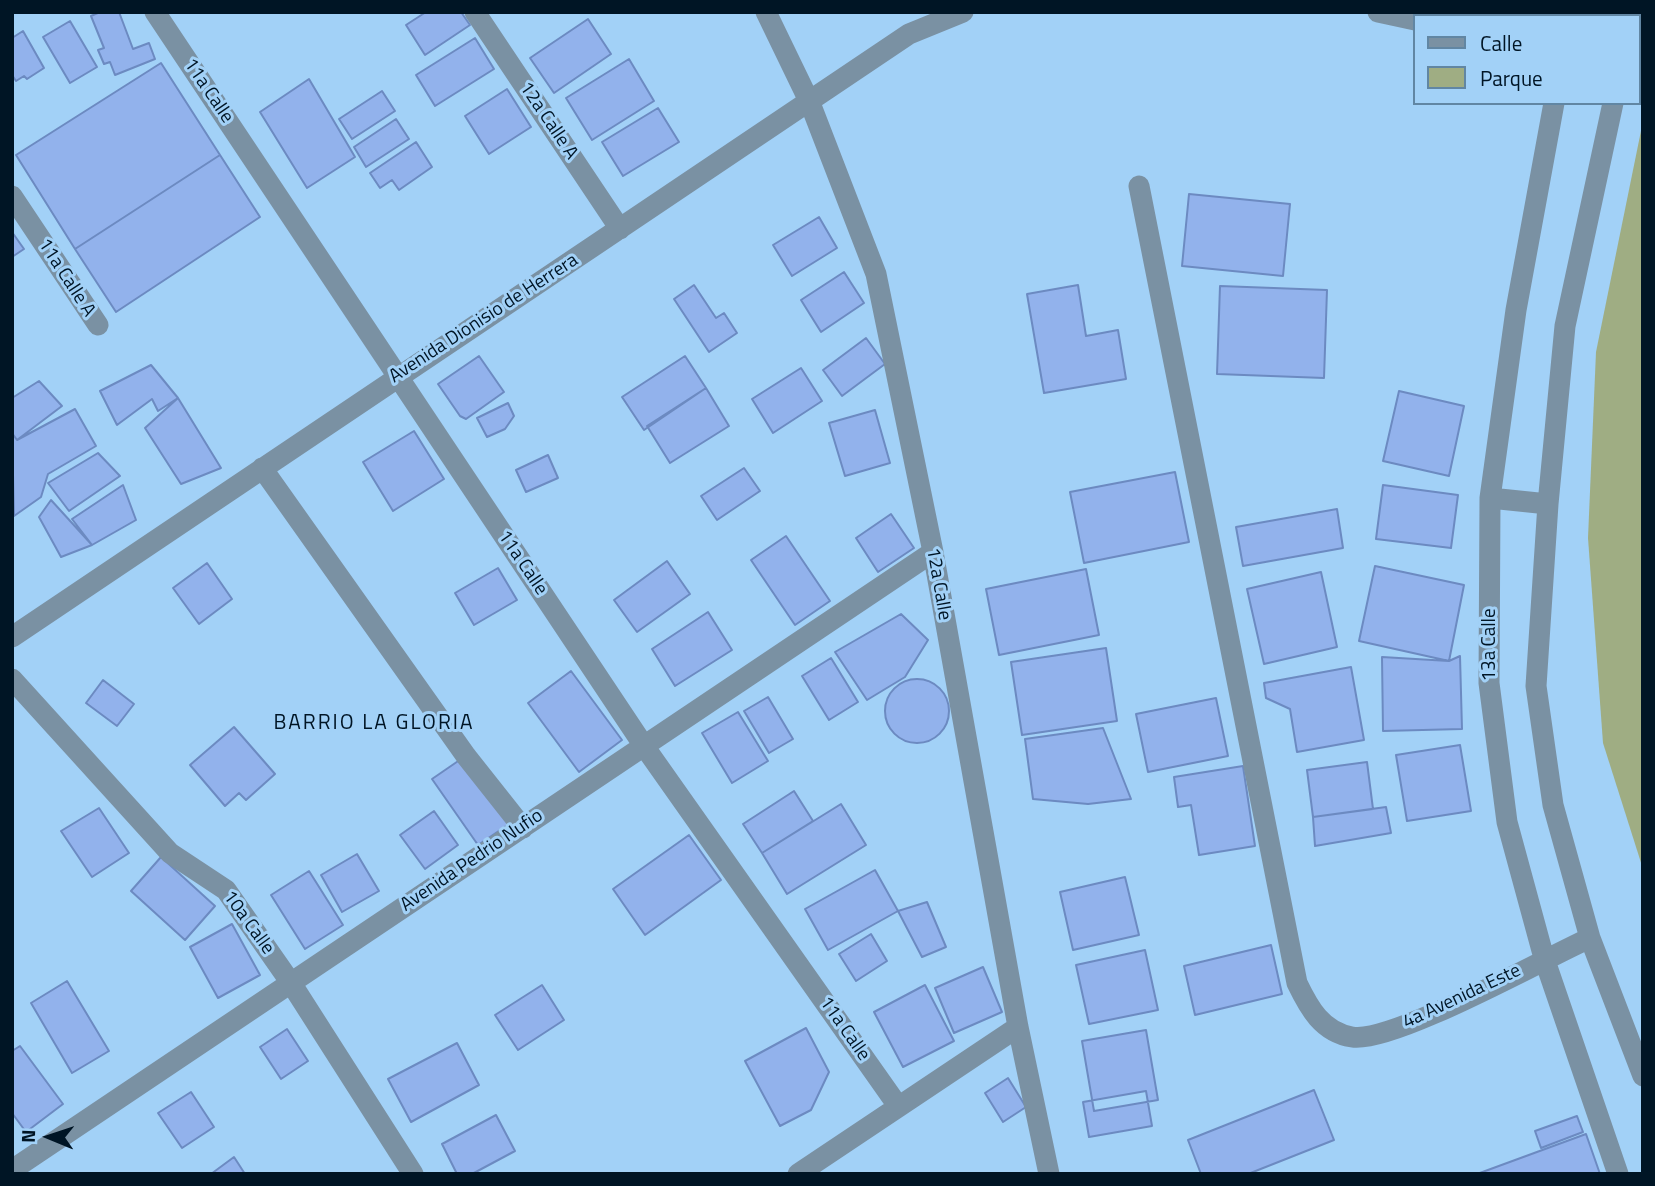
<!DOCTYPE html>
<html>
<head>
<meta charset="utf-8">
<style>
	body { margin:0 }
	#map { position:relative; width:1655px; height:1186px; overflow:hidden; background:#a2d1f7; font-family:"Titillium Web",sans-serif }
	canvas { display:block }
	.frame { position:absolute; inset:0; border:14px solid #001525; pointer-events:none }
	.legend { position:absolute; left:1413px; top:14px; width:228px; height:91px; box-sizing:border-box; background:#a2d1f7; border:2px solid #6186a3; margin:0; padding:9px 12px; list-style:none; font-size:21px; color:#001525 }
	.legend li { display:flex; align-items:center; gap:14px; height:35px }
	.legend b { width:35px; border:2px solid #6186a3 }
	.north { position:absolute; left:14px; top:1102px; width:70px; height:70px; -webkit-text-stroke:5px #a2d1f7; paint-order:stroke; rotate:272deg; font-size:19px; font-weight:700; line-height:28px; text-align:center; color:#001525 }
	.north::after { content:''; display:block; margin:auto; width:24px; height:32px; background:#001525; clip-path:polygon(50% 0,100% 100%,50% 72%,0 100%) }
</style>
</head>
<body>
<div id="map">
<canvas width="1655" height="1186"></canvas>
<div class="frame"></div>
<ul class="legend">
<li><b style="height:9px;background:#7a91a3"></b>Calle</li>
<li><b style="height:19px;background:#9fad83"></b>Parque</li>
</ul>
<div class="north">N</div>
</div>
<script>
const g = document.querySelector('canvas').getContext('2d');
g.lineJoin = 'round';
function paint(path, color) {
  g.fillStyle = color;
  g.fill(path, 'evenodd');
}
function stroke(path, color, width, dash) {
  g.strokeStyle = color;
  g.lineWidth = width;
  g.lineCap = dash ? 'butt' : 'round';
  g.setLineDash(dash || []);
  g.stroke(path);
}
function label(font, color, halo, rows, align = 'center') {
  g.font = font + ' "Titillium Web",sans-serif';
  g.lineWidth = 6;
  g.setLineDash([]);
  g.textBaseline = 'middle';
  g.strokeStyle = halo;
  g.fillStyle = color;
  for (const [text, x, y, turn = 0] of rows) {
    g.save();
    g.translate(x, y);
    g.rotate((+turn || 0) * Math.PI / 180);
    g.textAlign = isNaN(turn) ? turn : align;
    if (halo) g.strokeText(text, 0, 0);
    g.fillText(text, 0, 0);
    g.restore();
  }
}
paint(new Path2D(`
	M1643 121V869L1603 743 1588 538 1596 352Z`), '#9fad83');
const building = new Path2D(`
	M100 12H119L133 49 149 43 155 59 115 75 110 62 104 64 98 50 104 48 91 16Z
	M426 12H461L470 25 425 55 406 25Z
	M588 19 611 54 554 93 530 58Z
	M70 21 97 67 70 83 43 37Z
	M23 31 44 68 27 79 24 76 16 81 12 75V38Z
	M475 38 494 69 435 106 416 75Z
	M629 59 654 101 592 140 566 98Z
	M161 63 220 155 75 249 16 155Z
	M309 79 355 157 307 188 260 112Z
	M507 89 531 127 489 154 465 116Z
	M382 91 395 111 352 139 339 119Z
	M658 108 679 142 623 176 602 142Z
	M396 119 409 139 366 167 354 147Z
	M416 142 432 167 399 190 392 180 380 188 370 173Z
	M220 155 260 217 116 312 75 249Z
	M1189 194 1290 204 1283 276 1182 266Z
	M819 217 837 248 792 276 773 245Z
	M12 232 24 249 12 257Z
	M844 272 864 303 821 332 801 300Z
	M694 285 716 318 724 313 737 333 709 352 674 299Z
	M1078 285 1086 336 1118 330 1126 379 1044 393 1027 294Z
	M1220 286 1327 290 1324 378 1217 374Z
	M866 338 885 364 842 396 823 370Z
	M479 356 504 392 466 419 460 416 438 384Z
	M685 356 706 388 644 430 622 397Z
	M151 365 178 398 158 411 152 399 117 425 100 391Z
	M801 368 822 401 773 433 752 399Z
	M39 381 62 406 17 440 12 433V398Z
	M706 388 729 426 670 463 647 426Z
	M1399 391 1464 406 1449 476 1383 461Z
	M178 398 221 468 181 484 145 428Z
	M508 403 514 416 505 429 487 437 477 418Z
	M75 409 96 446 48 474 41 497 14 516 12 433 17 440Z
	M875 410 890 463 845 476 829 423Z
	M414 431 444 479 393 511 363 462Z
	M98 453 120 476 69 511 48 483Z
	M548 455 558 478 526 492 516 470Z
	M744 468 760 491 717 520 701 496Z
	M1175 472 1189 542 1084 563 1070 492Z
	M123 485 136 520 92 545 72 519Z
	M1383 485 1458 495 1451 548 1376 539Z
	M51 500 92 545 61 557 39 517Z
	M1337 509 1343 548 1243 566 1236 527Z
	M891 514 914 548 878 572 856 538Z
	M786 536 830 601 795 625 751 560Z
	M667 561 690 594 637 632 614 600Z
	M207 563 232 599 199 624 173 588Z
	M1375 566 1464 585 1449 661 1359 641Z
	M498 568 517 600 474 625 455 593Z
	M1086 569 1099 635 999 655 986 589Z
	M1321 572 1337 647 1264 664 1247 589Z
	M708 612 732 650 675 686 652 649Z
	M901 614 928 640 905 677 867 700 835 652Z
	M1106 648 1117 721 1022 735 1011 662Z
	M1460 656 1462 729 1383 731 1382 657 1449 661Z
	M831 658 858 702 829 720 802 676Z
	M1351 667 1364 740 1297 752 1290 709 1266 698 1264 683Z
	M571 671 622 740 579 772 528 703Z
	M885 711a32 32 0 1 1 64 0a32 32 0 1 1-64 0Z
	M103 680 134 704 117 726 86 703Z
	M768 697 793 739 769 753 744 711Z
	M1216 698 1228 756 1148 772 1136 714Z
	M738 712 768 761 732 783 702 733Z
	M234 727 275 774 246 800 239 793 225 806 190 765Z
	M1103 728 1131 799 1088 804 1033 799 1025 739Z
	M1460 745 1471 811 1407 821 1396 755Z
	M464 757 512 822 478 845 432 779Z
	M1367 762 1373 809 1313 817 1307 770Z
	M1243 766 1255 846 1199 855 1191 805 1178 807 1174 777Z
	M794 791 813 821 762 853 743 824Z
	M841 804 866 845 787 894 762 853Z
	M1386 807 1391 833 1315 846 1313 817Z
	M99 808 129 853 92 877 61 831Z
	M434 811 458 845 425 869 400 835Z
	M689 835 721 880 645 935 613 889Z
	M357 854 379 891 342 912 321 875Z
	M161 857 215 906 185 940 131 891Z
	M875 870 898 911 828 950 805 909Z
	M309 871 343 925 305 949 271 895Z
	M1125 877 1139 935 1073 950 1060 892Z
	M927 902 946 947 922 957 898 911Z
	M232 924 260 975 218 998 190 947Z
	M871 934 887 961 856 981 839 954Z
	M1271 945 1282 994 1195 1015 1184 966Z
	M1145 950 1158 1010 1089 1024 1076 965Z
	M983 967 1002 1012 954 1033 935 988Z
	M67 981 109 1051 72 1073 31 1003Z
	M542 985 564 1020 518 1050 495 1015Z
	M925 985 954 1041 903 1067 874 1012Z
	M806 1028 829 1072 811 1110 780 1126 745 1061Z
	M287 1029 308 1061 281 1079 260 1047Z
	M1146 1030 1158 1100 1094 1111 1082 1041Z
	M457 1043 479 1085 411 1122 388 1079Z
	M20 1046 63 1104 26 1132 12 1113V1051Z
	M1008 1078 1026 1107 1003 1122 985 1093Z
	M1314 1090 1334 1140 1248 1174H1201L1188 1140Z
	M1146 1091 1152 1126 1089 1137 1083 1102Z
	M191 1092 214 1127 182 1148 158 1113Z
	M496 1115 515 1151 472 1174H457L442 1144Z
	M1577 1116 1583 1132 1541 1148 1535 1131Z
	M1586 1134 1600 1174H1477Z
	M234 1157 245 1174H211Z`);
paint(building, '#92b2ec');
stroke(building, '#6c8ac1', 2);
stroke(new Path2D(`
	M155 12 644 746 898 1106
	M475 12 620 229
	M766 12 810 103 876 274 933 552 1018 1027 1049 1174
	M1378 12 1415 20
	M1573 16 1574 12
	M1632 16 1633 12
	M1554 103 1516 310 1490 498 1489 683 1507 822 1544 958 1618 1174
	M1613 103 1565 326 1548 504 1536 686 1553 805 1590 938 1643 1076
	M1139 186 1297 983C1309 1008 1322 1032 1352 1037 1392 1044 1545 958 1590 938
	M12 196 98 325
	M262 468 466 756 523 828
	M1490 498 1548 504
	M12 637 909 34 963 12
	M12 679 170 853 226 890 291 983 413 1174
	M12 1170 933 552
	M798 1174 1018 1027`), '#7a91a3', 21);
label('19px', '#001525', '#a2d1f7', [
	["11a Calle",208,91,56],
	["12a Calle A",548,121,56],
	["11a Calle A",66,278,57],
	["Avenida Dionisio de Herrera",484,319,-33],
	["11a Calle",522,563,56],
	["12a Calle",938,584,80],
	["13a Calle",1490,645,-90],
	["Avenida Pedrio Nufio",472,861,-34],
	["10a Calle",248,923,54],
	["4a Avenida Este",1462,997,-25],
	["11a Calle",844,1029,55]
]);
g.letterSpacing = '2px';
label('21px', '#001525', '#a2d1f7', [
	["BARRIO LA GLORIA",374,724]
]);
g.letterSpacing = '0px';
</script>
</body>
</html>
